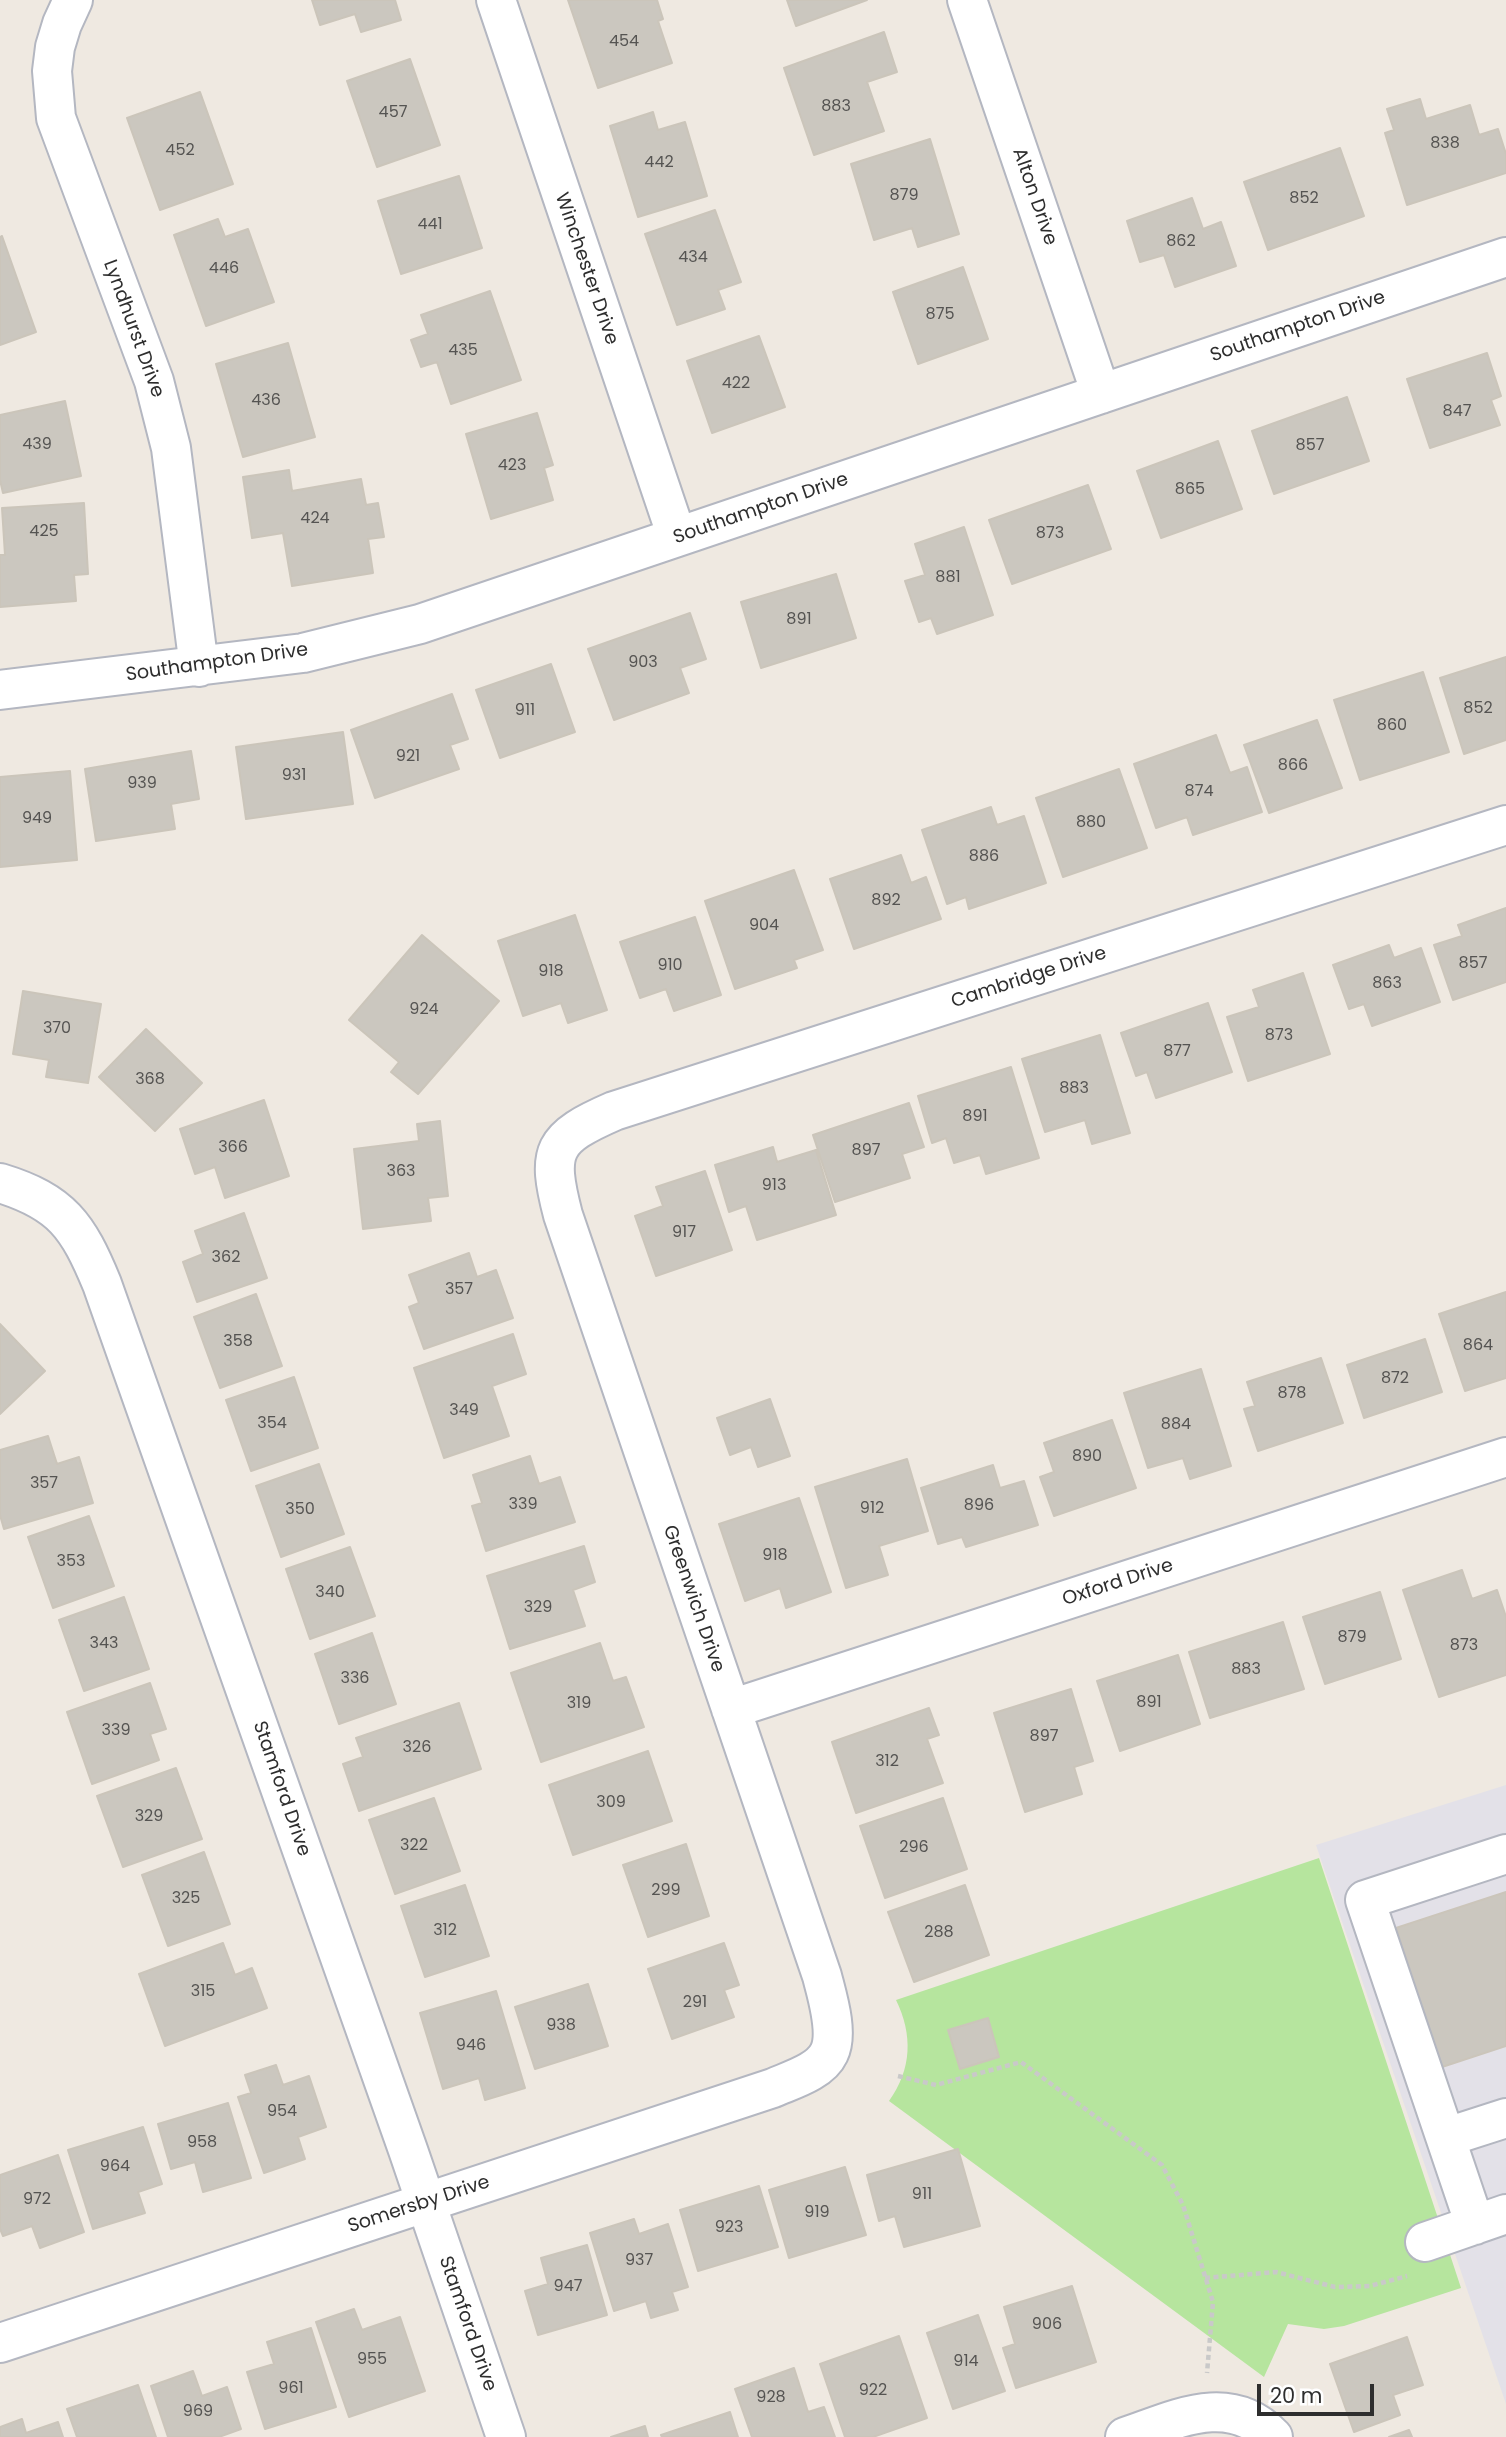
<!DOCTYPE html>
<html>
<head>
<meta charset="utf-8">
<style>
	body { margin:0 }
	#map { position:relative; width:1506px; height:2437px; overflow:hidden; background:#efe9e1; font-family:Poppins,sans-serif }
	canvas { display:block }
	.scale { position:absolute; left:1257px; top:2384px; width:117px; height:32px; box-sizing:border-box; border:4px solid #2e2e2e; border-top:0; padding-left:9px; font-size:21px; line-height:24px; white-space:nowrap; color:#2e2e2e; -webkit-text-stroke:5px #fff; paint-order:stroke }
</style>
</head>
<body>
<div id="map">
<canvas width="1506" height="2437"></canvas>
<div class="scale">20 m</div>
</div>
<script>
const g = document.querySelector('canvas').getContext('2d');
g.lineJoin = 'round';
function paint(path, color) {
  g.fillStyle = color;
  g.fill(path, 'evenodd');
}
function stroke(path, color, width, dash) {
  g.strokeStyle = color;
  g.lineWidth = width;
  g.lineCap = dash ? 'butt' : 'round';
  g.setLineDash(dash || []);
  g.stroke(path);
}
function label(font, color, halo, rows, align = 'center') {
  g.font = font + ' Poppins,sans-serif';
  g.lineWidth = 6;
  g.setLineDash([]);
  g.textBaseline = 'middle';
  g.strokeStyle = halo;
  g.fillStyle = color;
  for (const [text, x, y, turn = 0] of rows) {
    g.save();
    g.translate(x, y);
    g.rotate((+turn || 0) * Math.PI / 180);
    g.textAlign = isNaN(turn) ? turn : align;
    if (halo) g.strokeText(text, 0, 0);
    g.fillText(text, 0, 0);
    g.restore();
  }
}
paint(new Path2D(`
	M1506 1785V2404L1316 1845Z`), '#e3e1e8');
paint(new Path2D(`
	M1319 1858 1461 2288 1344 2326 1324 2329 1288 2324 1264 2377 889 2101C912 2069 913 2035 896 2000Z`), '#b6e59e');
const building = new Path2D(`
	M312 0H395L401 20 361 32 355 14 320 25Z
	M568 0H657L663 19 658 21 672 63 598 88Z
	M787 0H867L796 26Z
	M884 32 897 72 867 82 884 131 814 155 784 68Z
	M410 59 440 145 377 167 347 81Z
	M200 92 233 184 160 210 127 118Z
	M1420 99 1426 119 1470 105 1479 135 1498 129 1506 154V173L1407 205 1385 133 1394 130 1387 109Z
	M653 112 658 130 685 122 707 196 638 217 610 126Z
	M930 139 959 234 918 247 912 228 874 240 851 164Z
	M1340 148 1364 216 1268 250 1244 182Z
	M459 176 482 248 401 274 378 201Z
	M1192 198 1203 229 1221 222 1236 266 1175 287 1164 255 1140 262 1127 221Z
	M715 210 741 282 718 290 725 309 677 325 645 234Z
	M218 219 225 237 248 229 274 302 206 326 174 235Z
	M2 236 36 332 0 345V237Z
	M963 267 988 339 918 364 893 292Z
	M490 291 521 380 451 404 437 362 421 367 411 340 428 334 421 315Z
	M759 336 785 407 712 433 687 361Z
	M288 343 315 437 243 457 216 364Z
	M1487 353 1501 396 1491 400 1500 425 1430 448 1407 379Z
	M1347 397 1369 461 1274 494 1252 431Z
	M65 401 81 476 3 493 0 480V415Z
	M537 413 553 465 544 468 553 500 491 519 466 434Z
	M1218 441 1242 509 1161 538 1137 471Z
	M289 470 292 491 361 479 366 505 378 503 384 537 368 539 373 573 292 586 283 533 252 538 243 477Z
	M1088 485 1111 549 1012 584 989 520Z
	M84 503 88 574 74 575 76 601 0 607V555H5L2 508Z
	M964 527 993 615 937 634 931 618 919 622 905 581 925 575 915 544Z
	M836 574 856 638 761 668 741 602Z
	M690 613 706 659 680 668 689 693 614 720 588 649Z
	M1506 657V740L1464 754 1440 678Z
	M551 664 575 732 500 758 476 690Z
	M1423 672 1449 752 1360 780 1334 700Z
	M452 694 468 739 450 745 459 769 375 798 351 730Z
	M1317 720 1342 788 1269 813 1244 745Z
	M343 732 353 804 246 819 236 747Z
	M1216 735 1230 773 1247 767 1262 812 1193 835 1187 817 1156 828 1134 764Z
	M191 751 199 799 171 804 175 829 96 841 85 769Z
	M1119 769 1147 848 1063 877 1036 798Z
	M70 771 77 860 0 867V777Z
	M991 807 997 825 1024 816 1046 883 969 909 966 897 947 904 922 830Z
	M901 855 911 883 926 877 941 919 854 949 830 879Z
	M794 870 823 950 794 960 797 968 735 989 705 901Z
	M1506 908V982L1453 1000 1434 945 1462 936 1458 925Z
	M575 915 607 1010 568 1023 561 1003 523 1016 498 941Z
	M695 917 721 995 674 1011 666 989 640 998 620 942Z
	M422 935 499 1001 418 1094 391 1072 399 1062 349 1020Z
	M1389 945 1394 958 1421 948 1440 1002 1372 1026 1364 1004 1349 1009 1333 965Z
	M1303 973 1330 1054 1248 1081 1227 1017 1259 1007 1253 990Z
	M23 991 101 1004 88 1083 46 1077 49 1060 13 1054Z
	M1208 1003 1232 1072 1156 1098 1147 1072 1136 1076 1121 1033Z
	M146 1029 202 1083 155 1131 99 1077Z
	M1100 1035 1130 1133 1092 1144 1085 1120 1045 1132 1022 1059Z
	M1011 1067 1039 1158 986 1174 980 1155 954 1163 946 1138 932 1143 918 1096Z
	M264 1100 289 1176 225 1198 215 1167 195 1174 180 1129Z
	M909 1103 924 1147 902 1154 910 1178 835 1202 813 1135Z
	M440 1121 448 1196 428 1198 431 1221 363 1229 354 1149 419 1141 417 1124Z
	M773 1147 777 1162 816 1150 836 1215 757 1240 746 1206 729 1212 715 1165Z
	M705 1171 732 1250 656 1276 635 1216 663 1206 656 1187Z
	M244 1213 267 1278 197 1302 183 1262 203 1254 195 1231Z
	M469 1253 477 1277 496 1270 513 1318 424 1349 409 1307 419 1303 409 1275Z
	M1506 1292V1378L1465 1391 1439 1314Z
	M256 1294 282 1366 220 1388 194 1317Z
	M0 1324 45 1371 0 1414Z
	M513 1334 526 1374 492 1386 509 1436 444 1458 414 1368Z
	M1425 1339 1442 1392 1364 1418 1347 1365Z
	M1321 1358 1343 1423 1258 1451 1244 1409 1255 1406 1247 1382Z
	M1201 1369 1231 1466 1190 1479 1183 1458 1148 1468 1124 1393Z
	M294 1377 318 1448 251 1471 226 1400Z
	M770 1399 790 1456 758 1467 751 1447 730 1455 717 1418Z
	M1112 1420 1136 1488 1054 1516 1040 1477 1054 1472 1044 1443Z
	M48 1436 57 1464 79 1457 93 1503 4 1529 0 1515V1450Z
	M530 1456 539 1484 560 1477 575 1522 486 1551 472 1506 482 1503 473 1475Z
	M907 1459 928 1531 879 1546 888 1575 846 1588 815 1487Z
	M319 1464 344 1534 281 1557 256 1486Z
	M993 1465 1000 1488 1024 1481 1038 1525 966 1547 962 1537 938 1544 921 1488Z
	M799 1498 831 1592 786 1608 780 1588 745 1601 719 1524Z
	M89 1516 114 1586 53 1608 28 1537Z
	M584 1546 595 1582 573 1590 585 1626 510 1649 487 1576Z
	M350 1547 375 1616 310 1639 286 1569Z
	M1462 1570 1472 1599 1497 1590 1506 1617V1675L1439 1697 1403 1590Z
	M1380 1592 1401 1659 1325 1684 1303 1617Z
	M124 1597 149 1669 84 1691 59 1620Z
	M1283 1622 1304 1689 1210 1718 1189 1652Z
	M372 1633 396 1704 339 1724 315 1654Z
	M600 1643 613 1681 626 1677 644 1727 541 1762 511 1673Z
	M1178 1655 1200 1724 1120 1751 1097 1681Z
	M150 1683 166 1729 150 1734 159 1760 92 1784 67 1712Z
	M1071 1689 1093 1761 1074 1767 1082 1794 1025 1812 994 1713Z
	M459 1703 481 1769 359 1811 343 1764 363 1757 356 1738Z
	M929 1708 939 1735 927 1739 943 1783 856 1813 832 1742Z
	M648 1751 672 1821 573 1855 549 1785Z
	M176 1768 202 1839 123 1867 97 1796Z
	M434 1798 460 1871 395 1894 369 1820Z
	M943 1798 967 1869 885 1898 860 1826Z
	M686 1844 709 1916 648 1937 623 1865Z
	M204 1852 230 1924 168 1946 142 1875Z
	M465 1885 489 1956 425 1977 401 1906Z
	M965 1885 989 1955 914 1982 888 1912Z
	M1506 1892V2046L1442 2067 1396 1928Z
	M223 1943 235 1975 252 1968 267 2008 165 2046 139 1974Z
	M724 1943 739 1985 724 1990 734 2017 672 2039 648 1969Z
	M588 1984 608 2046 535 2069 515 2007Z
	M496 1991 525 2088 485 2100 479 2078 443 2089 420 2013Z
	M988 2018 999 2057 960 2069 948 2030Z
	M276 2065 283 2085 309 2076 326 2127 298 2137 305 2159 264 2173 238 2097 251 2093 245 2075Z
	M228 2103 251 2178 203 2192 195 2162 171 2169 158 2124Z
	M143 2127 162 2184 138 2192 145 2213 93 2229 68 2150Z
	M958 2149 980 2226 904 2247 895 2216 879 2221 867 2175Z
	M58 2155 84 2232 40 2248 32 2226 3 2236 0 2229V2175Z
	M845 2167 866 2235 789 2258 769 2190Z
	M759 2186 778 2247 698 2271 680 2210Z
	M634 2219 639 2234 668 2224 688 2287 672 2292 678 2310 651 2318 646 2301 614 2311 590 2233Z
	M587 2245 607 2315 538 2335 525 2291 548 2284 541 2258Z
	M1072 2286 1096 2362 1016 2388 1003 2348 1015 2344 1004 2307Z
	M354 2309 362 2330 400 2317 425 2391 349 2417 316 2322Z
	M978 2315 1005 2391 953 2409 927 2333Z
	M311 2328 336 2407 265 2429 247 2372 274 2364 267 2342Z
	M899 2336 927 2418 873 2437H845L820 2364Z
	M1407 2337 1423 2385 1393 2395 1400 2415 1354 2432 1330 2364Z
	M794 2368 808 2412 824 2407 835 2437H752L735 2389Z
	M193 2371 202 2396 227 2387 241 2429 219 2437H168L151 2386Z
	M138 2385 156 2437H77L67 2409Z
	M730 2412 738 2437H662L661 2435Z
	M22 2419 26 2433 58 2422 63 2437H0V2427Z
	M645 2426 648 2437H611Z
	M1409 2430 1412 2437H1389Z`);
paint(building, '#cbc7bf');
stroke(building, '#cbc5ba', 2);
const minor = new Path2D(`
	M73 0 62 24 55 47 52 71 56 118 154 381 171 448 199 667
	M496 0 677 537
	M967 0 1101 394
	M0 690 303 653 420 624 1506 257
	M0 1183C62 1202 78 1226 102 1284L408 2150 506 2437
	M731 1709 1506 1457
	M1447 2137 1506 2118
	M1475 2225 1365 1900 1506 1854
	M1425 2242 1506 2214
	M0 2343 773 2088C791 2080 820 2072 829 2053 839 2033 827 1996 822 1976L563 1215C546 1150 552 1138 614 1111L1506 825
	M1125 2437C1175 2420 1229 2391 1273 2437`);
stroke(minor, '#b4b7c1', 42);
stroke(new Path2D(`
	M898 2076 936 2085 1021 2062 1162 2165 1183 2205 1213 2302 1207 2373
	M1205 2278 1276 2272 1335 2287 1370 2286 1407 2276`), '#c9c9c9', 4.5, [5, 3.5]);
stroke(minor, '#fff', 38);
label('16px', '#555452', null, [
	["454",624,42],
	["883",836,107],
	["457",393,113],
	["838",1445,144],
	["452",180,151],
	["442",659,163],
	["879",904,196],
	["852",1304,199],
	["441",430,225],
	["862",1181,242],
	["434",693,258],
	["446",224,269],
	["875",940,315],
	["435",463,351],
	["422",736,384],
	["436",266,401],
	["847",1457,412],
	["439",37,445],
	["857",1310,446],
	["423",512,466],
	["865",1190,490],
	["424",315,519],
	["425",44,532],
	["873",1050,534],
	["881",948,578],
	["891",799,620],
	["903",643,663],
	["852",1478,709],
	["911",525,711],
	["860",1392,726],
	["921",408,757],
	["866",1293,766],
	["931",294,776],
	["939",142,784],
	["874",1199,792],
	["949",37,819],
	["880",1091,823],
	["886",984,857],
	["892",886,901],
	["904",764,926],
	["857",1473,964],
	["910",670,966],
	["918",551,972],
	["863",1387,984],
	["924",424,1010],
	["370",57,1029],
	["873",1279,1036],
	["877",1177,1052],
	["368",150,1080],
	["883",1074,1089],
	["891",975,1117],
	["366",233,1148],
	["897",866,1151],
	["363",401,1172],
	["913",774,1186],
	["917",684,1233],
	["362",226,1258],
	["357",459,1290],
	["358",238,1342],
	["864",1478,1346],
	["872",1395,1379],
	["878",1292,1394],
	["349",464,1411],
	["354",272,1424],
	["884",1176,1425],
	["890",1087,1457],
	["357",44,1484],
	["339",523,1505],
	["896",979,1506],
	["912",872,1509],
	["350",300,1510],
	["918",775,1556],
	["353",71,1562],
	["340",330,1593],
	["329",538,1608],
	["879",1352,1638],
	["343",104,1644],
	["873",1464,1646],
	["883",1246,1670],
	["336",355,1679],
	["891",1149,1703],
	["319",579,1704],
	["339",116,1731],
	["897",1044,1737],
	["326",417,1748],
	["312",887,1762],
	["309",611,1803],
	["329",149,1817],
	["322",414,1846],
	["296",914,1848],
	["299",666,1891],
	["325",186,1899],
	["312",445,1931],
	["288",939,1933],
	["315",203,1992],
	["291",695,2003],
	["938",561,2026],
	["946",471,2046],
	["954",282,2112],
	["958",202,2143],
	["964",115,2167],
	["911",922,2195],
	["972",37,2200],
	["919",817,2213],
	["923",729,2228],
	["937",639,2261],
	["947",568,2287],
	["906",1047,2325],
	["955",372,2360],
	["914",966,2362],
	["961",291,2389],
	["922",873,2391],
	["928",771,2398],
	["969",198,2412]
]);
label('19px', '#2e2e2e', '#fff', [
	["Alton Drive",1034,197,71],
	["Winchester Drive",586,269,71],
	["Southampton Drive",1298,327,-19],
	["Lyndhurst Drive",133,329,70],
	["Southampton Drive",761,509,-19],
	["Southampton Drive",217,663,-8],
	["Cambridge Drive",1029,978,-18],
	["Oxford Drive",1118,1583,-18],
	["Greenwich Drive",693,1599,71],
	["Stamford Drive",281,1789,71],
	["Somersby Drive",419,2205,-18],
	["Stamford Drive",467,2324,71]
]);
</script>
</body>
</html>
